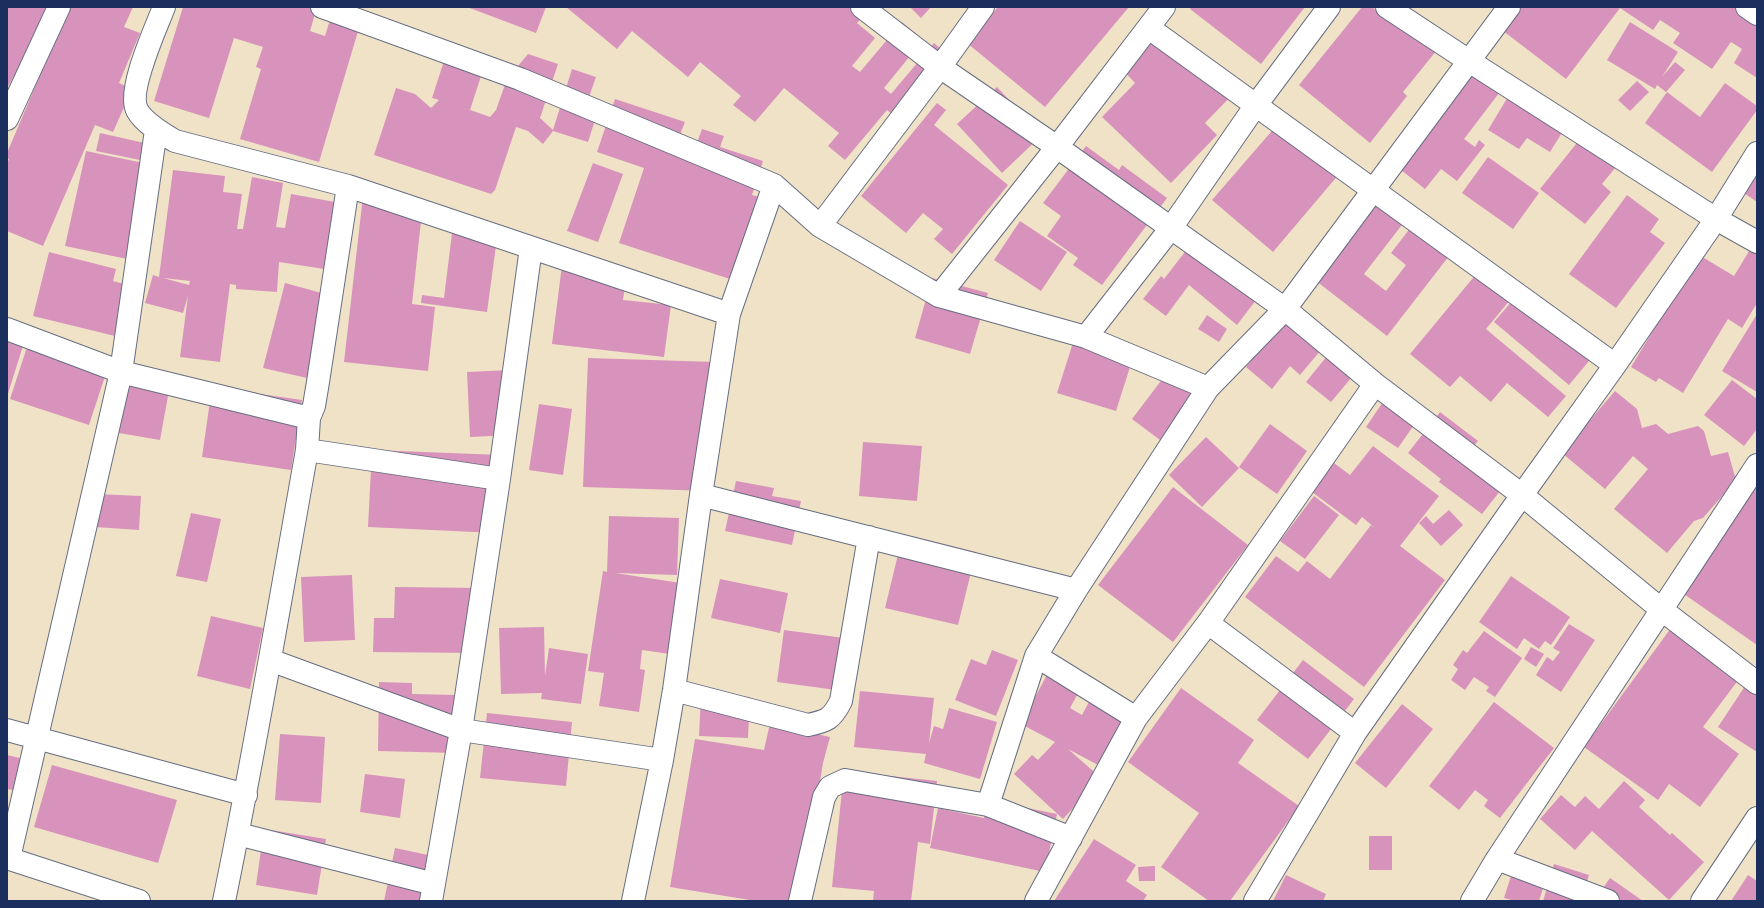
<!DOCTYPE html>
<html>
<head>
<meta charset="utf-8">
<style>
	body { margin:0 }
	#map { position:relative; width:1764px; height:908px; overflow:hidden; background:#f0e2c6; font-family:"IM FELL French Canon",serif }
	canvas { display:block }
	.frame { position:absolute; inset:0; border:8px solid #1b2f5e; pointer-events:none }
</style>
</head>
<body>
<div id="map">
<canvas width="1764" height="908"></canvas>
<div class="frame"></div>
</div>
<script>
const g = document.querySelector('canvas').getContext('2d');
g.lineJoin = 'round';
function paint(path, color) {
  g.fillStyle = color;
  g.fill(path, 'evenodd');
}
function stroke(path, color, width, dash) {
  g.strokeStyle = color;
  g.lineWidth = width;
  g.lineCap = dash ? 'butt' : 'round';
  g.setLineDash(dash || []);
  g.stroke(path);
}
paint(new Path2D(`
	M7 7H53L7 88Z
	M69 7H133L124 27 140 33 119 83 132 89 113 132 95 125 43 246 7 231V164L9 159 7 158V153Z
	M183 7H317L310 31 325 36 333 10 362 18 319 162 240 139 261 69 256 67 263 47 234 38 209 118 154 101Z
	M467 7H546L536 33Z
	M566 7H865L868 10 857 23 875 38 852 66 860 72 902 22 923 40 884 88 891 94 934 43 952 59 900 121 887 110 845 160 828 146 839 133 784 88 755 122 733 105 741 96 700 62 688 77 632 31 617 49Z
	M910 7H931L921 18Z
	M998 7H1129L1045 107 967 43Z
	M1192 7H1305L1261 64 1190 9Z
	M1362 7H1372L1397 27 1441 45 1403 92 1407 96 1370 143 1299 85Z
	M1507 7H1756L1757 78 1734 63 1742 49 1731 42 1712 69 1673 43 1680 33 1660 20 1653 30 1620 8 1566 79 1494 24Z
	M1630 22 1678 52 1662 77 1675 62 1685 70 1666 92 1657 85 1655 89 1607 60Z
	M1166 28 1239 88 1205 123 1217 135 1171 183 1102 117 1135 83 1124 71Z
	M528 54 558 64 540 118 553 130 572 69 596 77 589 97 601 101 588 142 553 131 543 144 528 131 516 127 495 190 491 194 374 155 396 88 415 94 431 108 439 100 432 98 444 61 482 73 470 110 462 107 490 117 496 110 507 79Z
	M1473 58 1506 84 1464 139 1475 147 1479 140 1485 145 1457 181 1441 169 1425 189 1391 162Z
	M1637 81 1649 92 1630 111 1618 100Z
	M1725 83 1757 106V110L1712 172 1645 123 1667 92 1700 117Z
	M997 87 1042 135 1002 173 957 124Z
	M1512 90 1568 123 1550 152 1527 138 1519 149 1488 130Z
	M615 99 685 122 679 137 697 143 702 129 724 136 720 147 763 161 752 195 760 197 733 280 619 243 644 168 597 152Z
	M937 103 946 110 934 125 1008 185 952 254 934 239 943 229 923 213 906 233 861 196Z
	M1277 125 1340 173 1273 252 1212 200Z
	M1588 129 1624 157 1602 184 1611 192 1585 224 1540 189Z
	M100 133 149 144 145 161 96 151Z
	M1086 146 1119 170 1122 165 1167 198 1102 285 1073 265 1078 258 1047 236 1061 216 1043 203Z
	M86 151 148 164 127 259 65 246Z
	M1488 157 1539 193 1513 229 1462 193Z
	M593 163 623 174 598 242 567 231Z
	M1757 169V202L1741 191Z
	M173 170 225 176 223 192 242 194 237 229H243L252 177 283 183 276 227 285 228 291 194 335 202 324 269 279 262 277 292 236 289V285L230 284 220 362 180 357 188 296 183 313 145 303 153 275 159 277ZM163 278 190 281 189 285Z
	M1376 193 1408 217 1364 274 1386 291 1406 265 1391 253 1418 218 1456 247 1387 336 1311 277Z
	M1627 195 1659 219 1650 232 1665 243 1616 308 1569 274Z
	M363 196 423 203 412 304 435 307 428 371 344 362Z
	M1020 221 1067 252 1041 291 994 260Z
	M453 225 498 231 487 312 421 303 422 295 444 298Z
	M1198 235 1266 287 1237 325 1189 285 1166 316 1143 299 1161 276 1164 279Z
	M1757 238V303L1742 328 1728 319 1683 393 1659 378 1656 382 1631 367 1699 255 1734 276Z
	M49 252 116 269 113 281 128 285 115 336 33 316Z
	M562 265 627 273 623 300 671 305 664 357 552 344Z
	M1482 267 1515 294 1486 329 1566 396 1548 417 1507 383 1491 402 1460 376 1450 387 1410 354Z
	M932 278 988 293 970 354 915 338Z
	M285 283 329 295 307 378 263 368Z
	M1524 287 1599 349 1569 385 1494 322Z
	M1295 308 1331 338 1300 375 1290 366 1272 389 1246 367Z
	M1757 314V392L1722 371Z
	M1207 315 1227 329 1219 342 1198 329Z
	M1077 330 1136 348 1116 411 1057 393Z
	M7 331 26 336 7 397Z
	M28 344 107 370 89 425 10 399Z
	M1327 356 1352 377 1331 402 1306 382Z
	M588 358 715 362 710 491 583 487Z
	M125 365 172 374 160 440 113 432Z
	M1173 365 1205 389 1164 443 1132 419Z
	M510 370 512 435 470 437 467 372Z
	M1732 380 1757 399V429L1744 446 1704 415Z
	M212 387 302 400 291 470 202 457Z
	M1391 390 1416 422 1398 448 1366 427Z
	M1615 391 1637 409 1642 428 1656 424 1668 434 1698 426 1704 431 1711 456 1728 452 1736 480 1703 518 1694 521 1667 553 1614 509 1648 469 1633 456 1605 489 1562 453Z
	M539 404 572 409 563 475 529 470Z
	M1440 412 1478 441 1473 447 1511 477 1482 514 1439 482 1441 479 1408 453Z
	M1270 424 1307 451 1277 494 1239 467Z
	M1206 437 1239 468 1202 507 1169 475Z
	M863 442 922 446 917 501 859 496Z
	M1373 446 1439 496 1400 546 1445 580 1364 687 1245 597 1276 556 1298 572 1307 561 1330 579 1371 525 1375 528 1362 517 1356 525 1312 492 1334 463 1350 475Z
	M372 450 501 455 496 533 368 527Z
	M736 481 774 488 772 496 801 501 792 545 725 531Z
	M1757 484V645L1681 592Z
	M1173 487 1248 545 1173 642 1098 585Z
	M96 494 141 496 139 530 95 527Z
	M1314 496 1339 515 1305 559 1280 541Z
	M1449 510 1463 525 1441 546 1419 523 1426 516 1433 524Z
	M191 513 221 519 207 582 176 576Z
	M609 516 679 518 677 575 615 573 687 584 677 655 642 650 640 669 645 670 639 712 599 706 604 673 588 671 603 571 607 572Z
	M903 534 976 552 958 625 885 608Z
	M352 575 355 640 304 642 301 577Z
	M1511 576 1570 617 1551 645 1545 641 1539 649 1524 638 1517 649 1479 622Z
	M720 579 788 593 780 633 711 618Z
	M395 587 481 588 479 653 373 652 374 618H394Z
	M211 616 263 628 250 689 197 676Z
	M1679 617 1748 667 1703 727 1739 754 1700 807 1669 784 1658 800 1584 747Z
	M1569 624 1595 640 1561 692 1536 675 1547 657 1553 661 1560 652 1553 648Z
	M544 627 545 676 549 648 588 654 581 704 541 699 542 693 501 694 499 628Z
	M784 630 844 638 836 690 777 682Z
	M1484 631 1522 658 1495 697 1486 691 1489 687 1474 677 1465 690 1451 680 1458 669 1453 665 1463 650 1467 653Z
	M1531 647 1544 654 1536 667 1524 659Z
	M992 650 1018 660 996 716 955 700 971 659 986 665Z
	M1303 660 1354 699 1308 759 1257 720Z
	M1050 669 1082 686 1070 708 1082 715 1096 689 1131 707 1100 766 1068 749 1101 778 1063 819 1014 774 1032 755 1038 760 1055 742 1021 724Z
	M1755 671 1757 672V752L1718 727Z
	M379 682 412 683V694L457 695 456 753 378 751Z
	M1181 688 1254 740 1238 763 1299 806 1230 901H1209L1161 867 1199 813 1128 762Z
	M860 691 934 698 929 743 934 726 943 729 949 708 997 722 980 779 924 763 926 754 854 747Z
	M701 695 750 697 748 738 699 736Z
	M1494 702 1554 748 1500 818 1484 806 1488 800 1475 790 1459 810 1429 786Z
	M1402 704 1433 729 1386 788 1355 763Z
	M773 710 812 733 830 737 823 763 803 883 808 901H756L670 887 695 739 764 750Z
	M487 713 572 722 566 786 480 778Z
	M280 734 325 737 321 803 275 800Z
	M7 755 20 758 13 790 7 789Z
	M52 765 177 800 158 863 34 827Z
	M844 771 937 781 930 844 918 842 911 901H873L874 891 832 887Z
	M365 774 405 779 400 818 360 812Z
	M1624 781 1645 800 1639 807 1670 835 1672 833 1704 862 1669 900 1592 831 1575 850 1540 819 1561 795 1575 807 1585 796 1599 809Z
	M988 800 1057 814 1045 872 930 848 938 808 984 818Z
	M264 829 326 839 317 895 256 885Z
	M1369 836H1392V870H1369Z
	M1094 839 1136 865 1126 881 1147 895 1143 901H1054Z
	M395 848 447 859 438 901H384Z
	M1517 857 1550 866 1539 901H1515L1504 898Z
	M1554 864 1589 875 1581 901H1543Z
	M1155 866V881H1139L1138 867Z
	M1286 875 1326 894 1323 901H1273Z
	M1748 875 1757 881V901H1731Z
	M1610 878 1643 901H1594Z`), '#d893bc');
const minor = new Path2D(`
	M164 7C156 28 127 90 137 110 144 123 163 134 175 141L348 186 729 314
	M322 7 520 79 774 185 820 226 939 296 1086 337 1208 388
	M862 7 940 67 1057 147 1285 309 1375 384 1522 495 1662 610 1757 683
	M1387 7 1469 61 1716 219 1757 242
	M1747 7 1757 14
	M1149 28 1615 365
	M7 119 59 7
	M820 226 940 67 983 7
	M939 296 1057 147 1164 7
	M7 329 121 372 309 418 314 406 318 382 348 186
	M1086 337 1171 228 1256 105 1329 7
	M307 450 499 479
	M701 495 1076 590
	M1208 623 1355 733
	M1036 656 1136 718
	M270 660 461 730 662 760
	M674 690 808 725C827 721 832 719 841 701L869 537
	M7 730 246 795
	M988 805 1036 656 1076 590 1208 388 1285 309 1509 7
	M238 834 434 884
	M7 858 139 901
	M9 858 121 372 156 130
	M1497 859 1608 901
	M224 901C255 751 280 601 307 450L309 418
	M431 901 461 730 499 479 531 248
	M633 901 662 760 674 690 701 495 729 314 774 185
	M800 901 824 797 830 787 845 780 988 805 1071 838
	M1036 901 1136 718 1208 623 1375 384
	M1255 901 1355 733 1522 495 1615 365 1716 219 1757 153
	M1472 901 1497 859 1757 465
	M1702 901 1757 818`);
stroke(minor, '#666e82', 24);
stroke(minor, '#fff', 22);
</script>
</body>
</html>
